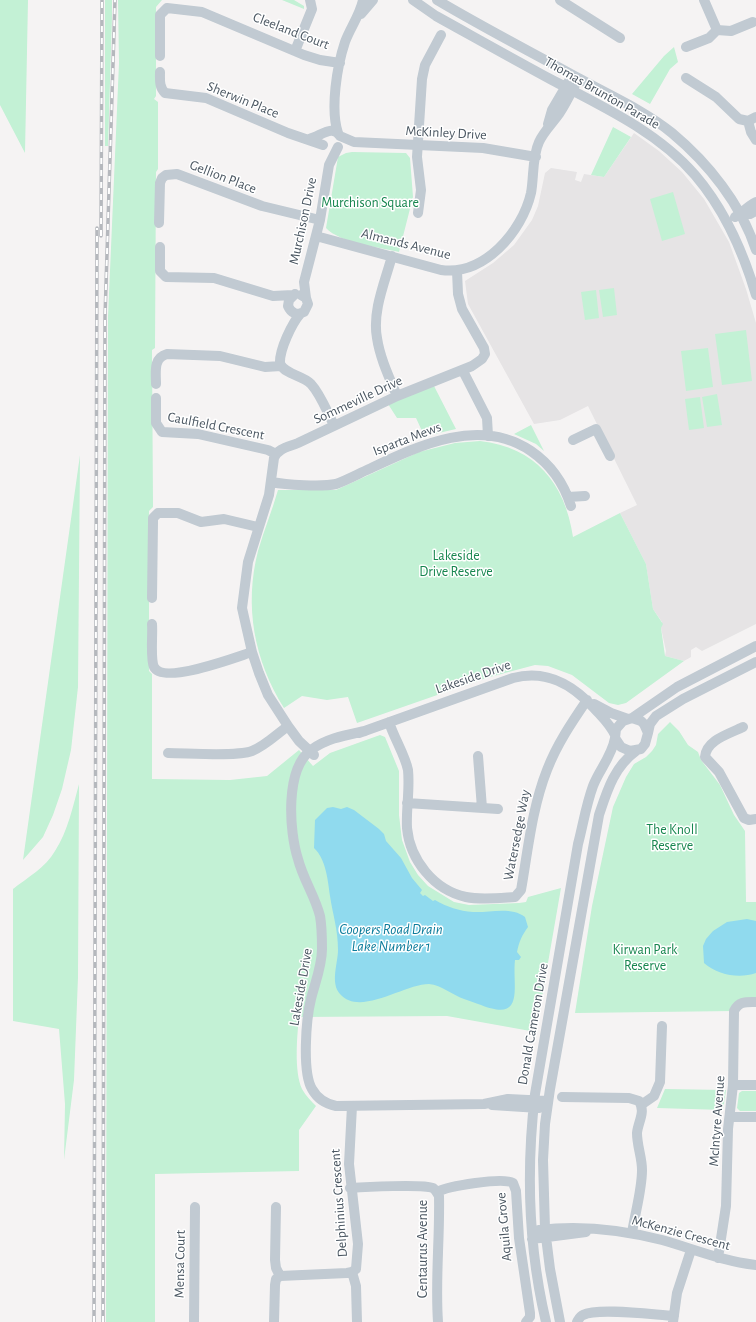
<!DOCTYPE html>
<html>
<head>
<meta charset="utf-8">
<style>
	body { margin:0 }
	canvas { display:block; background:#f5f3f3 }
</style>
</head>
<body>
<canvas width="756" height="1322"></canvas>
<script>
const g = document.querySelector('canvas').getContext('2d');
g.lineJoin = 'round';
function paint(path, color) {
  g.fillStyle = color;
  g.fill(path, 'evenodd');
}
function stroke(path, color, width, dash) {
  g.strokeStyle = color;
  g.lineWidth = width;
  g.lineCap = dash ? 'butt' : 'round';
  g.setLineDash(dash || []);
  g.stroke(path);
}
function label(font, color, halo, rows, align = 'center') {
  g.font = font + ' "Alegreya Sans",sans-serif';
  g.lineWidth = 3;
  g.setLineDash([]);
  g.textBaseline = 'middle';
  g.strokeStyle = halo;
  g.fillStyle = color;
  for (const [text, x, y, turn = 0] of rows) {
    g.save();
    g.translate(x, y);
    g.rotate((+turn || 0) * Math.PI / 180);
    g.textAlign = isNaN(turn) ? turn : align;
    if (halo) g.strokeText(text, 0, 0);
    g.fillText(text, 0, 0);
    g.restore();
  }
}
paint(new Path2D(`
	M634 133 659 151 682 172 704 199 729 242 746 289 756 323V624L702 651 696 647 691 650V657L684 661 665 656 666 651 661 628 662 622 653 609 646 564 620 513 637 505 588 406 560 420 534 424 468 304 465 281 493 263 514 245 532 220 538 206 545 173 551 168 577 172 575 180 581 182 584 174 604 177Z`), '#e6e4e5');
paint(new Path2D(`
	M0 0H28L25 153 0 105Z
	M105 0H112V17L108 146H105Z
	M118 0H162L156 7V96L154 99 158 102V169L156 172 155 348 152 350 153 507 149 511V671L152 674V779L230 780 267 776 299 750 313 766 330 753 380 735 385 737 399 771V815L402 840 410 862 418 875 428 886 454 902 469 905 519 903 526 902 528 897 561 888 536 1032 447 1016 299 1017C297 1037 294 1071 302 1089 306 1096 311 1101 316 1106L299 1130V1171L155 1174V1322H106L108 317 119 63Z
	M282 0H294L304 6V9Z
	M674 47 678 62 670 69 650 104 632 94 664 56Z
	M613 127 631 137 604 177 591 175Z
	M352 152 406 153 410 158 413 197 399 252C379 247 340 243 326 228L338 157 346 153Z
	M673 192 685 234 662 241 650 199Z
	M614 288 617 315 603 317 599 290Z
	M596 290 599 318 585 320 581 292Z
	M746 330 752 381 722 385 715 334Z
	M708 348 713 387 686 391 681 351Z
	M434 386 456 429 430 435 427 429 422 431 416 418H397L388 404Z
	M717 394 722 425 707 427 702 397Z
	M700 397 704 428 689 430 685 399Z
	M531 425 544 451 536 444 514 434Z
	M480 441C535 447 565 483 573 537L620 513 646 564 653 609 663 624 661 628 665 656 684 661 626 703 618 705 609 703 572 675 548 666 535 665 486 678 357 723 348 697 327 700 302 696 284 708C254 660 244 606 258 551 264 530 272 511 278 490H336L419 452 455 443Z
	M80 455 78 687 71 750 62 789 53 815 43 837 23 860Z
	M670 722 679 731 688 745 698 752 701 760 720 785 734 815 745 831 746 902H756V1002L734 1011 575 1013 592 906 613 807 626 777 634 764 646 757 652 751 656 745 658 734Z
	M79 784 78 977 74 1080 64 1160 65 1104 59 1029 13 1021V889C27 878 46 867 55 851 68 831 73 806 79 784Z
	M665 1089 726 1090 723 1110 657 1108Z
	M742 1091H756V1111H740L737 1108 739 1093Z`), '#c3f1d5');
paint(new Path2D(`
	M333 807 341 809 347 807 354 810 379 829 384 834 386 841 401 858 412 878 422 890 420 893 423 896 425 895 433 901 435 900C447 907 459 911 473 912 489 913 511 906 525 917L528 927C522 935 519 942 517 952L521 957 519 960H515C512 986 526 1023 481 1005 475 1003 470 1001 464 999 452 995 442 985 429 984 404 984 360 1017 340 994 330 983 338 963 338 950 338 929 333 916 330 896 328 881 326 859 314 848L315 820 327 808Z
	M747 919 756 921V973C739 979 718 975 704 963L703 946 706 939 713 931 727 922Z`), '#90daee');
stroke(new Path2D(`
	M413 0 436 16C474 37 513 59 552 80 602 106 658 132 695 175 725 210 743 251 756 295
	M437 0C484 28 533 53 580 79 611 96 645 111 672 133 708 163 741 204 756 250
	M560 0 620 38
	M704 0 717 30
	M361 14 373 0
	M717 30 731 31 753 22
	M686 47 709 38 717 30
	M295 51 312 9 310 0
	M160 56V15L167 8 202 12 304 55 320 60 340 63
	M160 72C160 80 159 87 165 93L206 98 288 133 323 145
	M686 78 716 97 739 119 748 121 756 117
	M748 121 751 132 756 140
	M548 124 552 110 569 81
	M338 133C330 109 337 66 345 42 350 28 360 15 363 0
	M340 136 354 142 483 148 536 157
	M309 139C321 136 333 124 340 136
	M418 213 421 190 417 157 422 79 425 65 441 35
	M740 214H750L756 211
	M735 217C743 213 747 206 756 202
	M159 223 160 183 162 178 166 175 177 174 262 206 320 220
	M316 236 441 270C484 276 522 232 531 193 534 177 532 157 539 142 544 131 552 124 559 114 565 105 570 95 575 85
	M160 247V271L166 277 214 278 273 296 293 295
	M392 256C385 282 372 311 377 338 380 358 389 377 397 396
	M295 294 289 300 288 306C291 313 297 316 304 312L308 304 306 298 301 295
	M306 298 304 282 320 220 329 165 338 147
	M301 313C292 323 279 350 280 364 286 375 302 375 311 384 321 395 327 412 334 425
	M463 371 487 418 488 436
	M156 384C156 372 153 358 167 354L220 356 265 367 281 366
	M156 398V423L162 432 198 434 268 450 276 454
	M573 440 596 429 610 456
	M272 482C286 485 322 487 336 484 347 480 358 474 369 469 418 446 479 416 531 451 550 464 564 484 571 506
	M568 497 585 496
	M152 598 153 522V518L158 513H178L201 522 224 519 258 527
	M152 624C153 634 150 659 154 667 163 685 236 657 252 652
	M594 704 611 713 628 719
	M632 718 641 721 644 724 648 733 645 744 641 749 630 751 621 747 615 738 616 729 623 721 632 718 677 687 756 646
	M389 722C394 738 405 755 408 770 410 789 406 809 407 828 410 860 434 890 466 897 481 900 499 898 515 897L521 890C528 850 532 808 547 770 557 744 572 722 587 700
	M743 727C729 734 706 740 705 757L719 772 744 818 749 820 756 819
	M365 731C347 735 327 738 311 750 285 769 289 831 298 859 303 879 315 896 320 916 322 927 322 938 322 949 322 966 315 983 311 999 306 1019 302 1072 312 1089 317 1098 326 1104 336 1106L484 1104 508 1099 548 1101
	M359 733 513 678C546 669 572 684 594 708 602 717 610 724 615 735
	M648 733 650 724 656 716 683 699 756 662
	M168 753C187 753 236 757 252 751 265 746 277 734 288 726
	M314 755 299 741 288 726 268 695 259 673 252 652 242 608 248 562 269 495 274 458C278 448 289 447 298 443L397 396 472 366 482 359 485 354 484 348 462 309 458 294 457 271
	M478 756 482 808
	M407 803 498 809
	M733 1085H756
	M562 1097 629 1098 639 1101C646 1112 638 1122 637 1133 637 1146 642 1157 642 1170 642 1190 635 1213 632 1233
	M492 1105 539 1108
	M641 1105 654 1096 660 1082 662 1026
	M730 1117H756
	M350 1188C364 1187 424 1184 433 1188 436 1190 437 1193 439 1196 440 1238 435 1280 438 1322
	M437 1192C448 1186 503 1177 513 1183L516 1191 519 1238 530 1313V1317L526 1322
	M276 1207 275 1260 276 1268 280 1276
	M539 1230C579 1225 623 1230 662 1240 694 1249 722 1261 756 1265
	M532 1239 586 1232
	M718 1258 726 1206 728 1129 733 1085 734 1011C739 1001 746 1002 756 1002
	M352 1272 356 1286 357 1322
	M194 1322 195 1207
	M274 1322 275 1285 276 1279 280 1276 347 1273 352 1272 356 1269 358 1244 349 1164 352 1106
	M546 1322C528 1246 526 1171 535 1094L578 844C583 825 586 805 593 786 599 770 612 756 615 738
	M560 1322 550 1269 545 1229 543 1160 545 1124 550 1089 599 815C607 791 614 767 636 751
	M577 1322C579 1319 580 1316 583 1315 598 1307 655 1315 674 1316
	M673 1322 677 1293 691 1250`), '#c1cad2', 10);
const rail = new Path2D(`
	M101 236 102 0
	M94 1322 97 228
	M103 1322 105 317 115 0`);
stroke(rail, '#b5b8bd', 3.5);
stroke(rail, '#fff', 2, [6]);
label('14px', '#4a5661', '#fff', [
	["Cleeland Court",291,31,21],
	["Thomas Brunton Parade",602,93,30],
	["Sherwin Place",243,100,22],
	["McKinley Drive",446,133,3],
	["Gellion Place",223,177,21],
	["Murchison Drive",303,221,-78],
	["Almands Avenue",406,244,14],
	["Sommeville Drive",358,400,-25],
	["Caulfield Crescent",216,426,11],
	["Isparta Mews",407,439,-21],
	["Lakeside Drive",473,677,-19],
	["Watersedge Way",517,835,-79],
	["Lakeside Drive",301,987,-80],
	["Donald Cameron Drive",533,1024,-80],
	["McIntyre Avenue",717,1121,-86],
	["Delphinius Crescent",339,1203,-94],
	["Aquila Grove",504,1227,-95],
	["McKenzie Crescent",681,1233,15],
	["Centaurus Avenue",423,1249,-90],
	["Mensa Court",180,1264,-89]
]);
label('14px', '#17864f', '#fff', [
	["Murchison Square",370,203],
	["Lakeside",456,556],
	["Drive Reserve",456,572],
	["The Knoll",672,830],
	["Reserve",672,846],
	["Kirwan Park",645,950],
	["Reserve",645,966]
]);
label('italic 15px', '#0c7c9b', '#fff', [
	["Coopers Road Drain",391,929],
	["Lake Number 1",391,946]
]);
</script>
</body>
</html>
